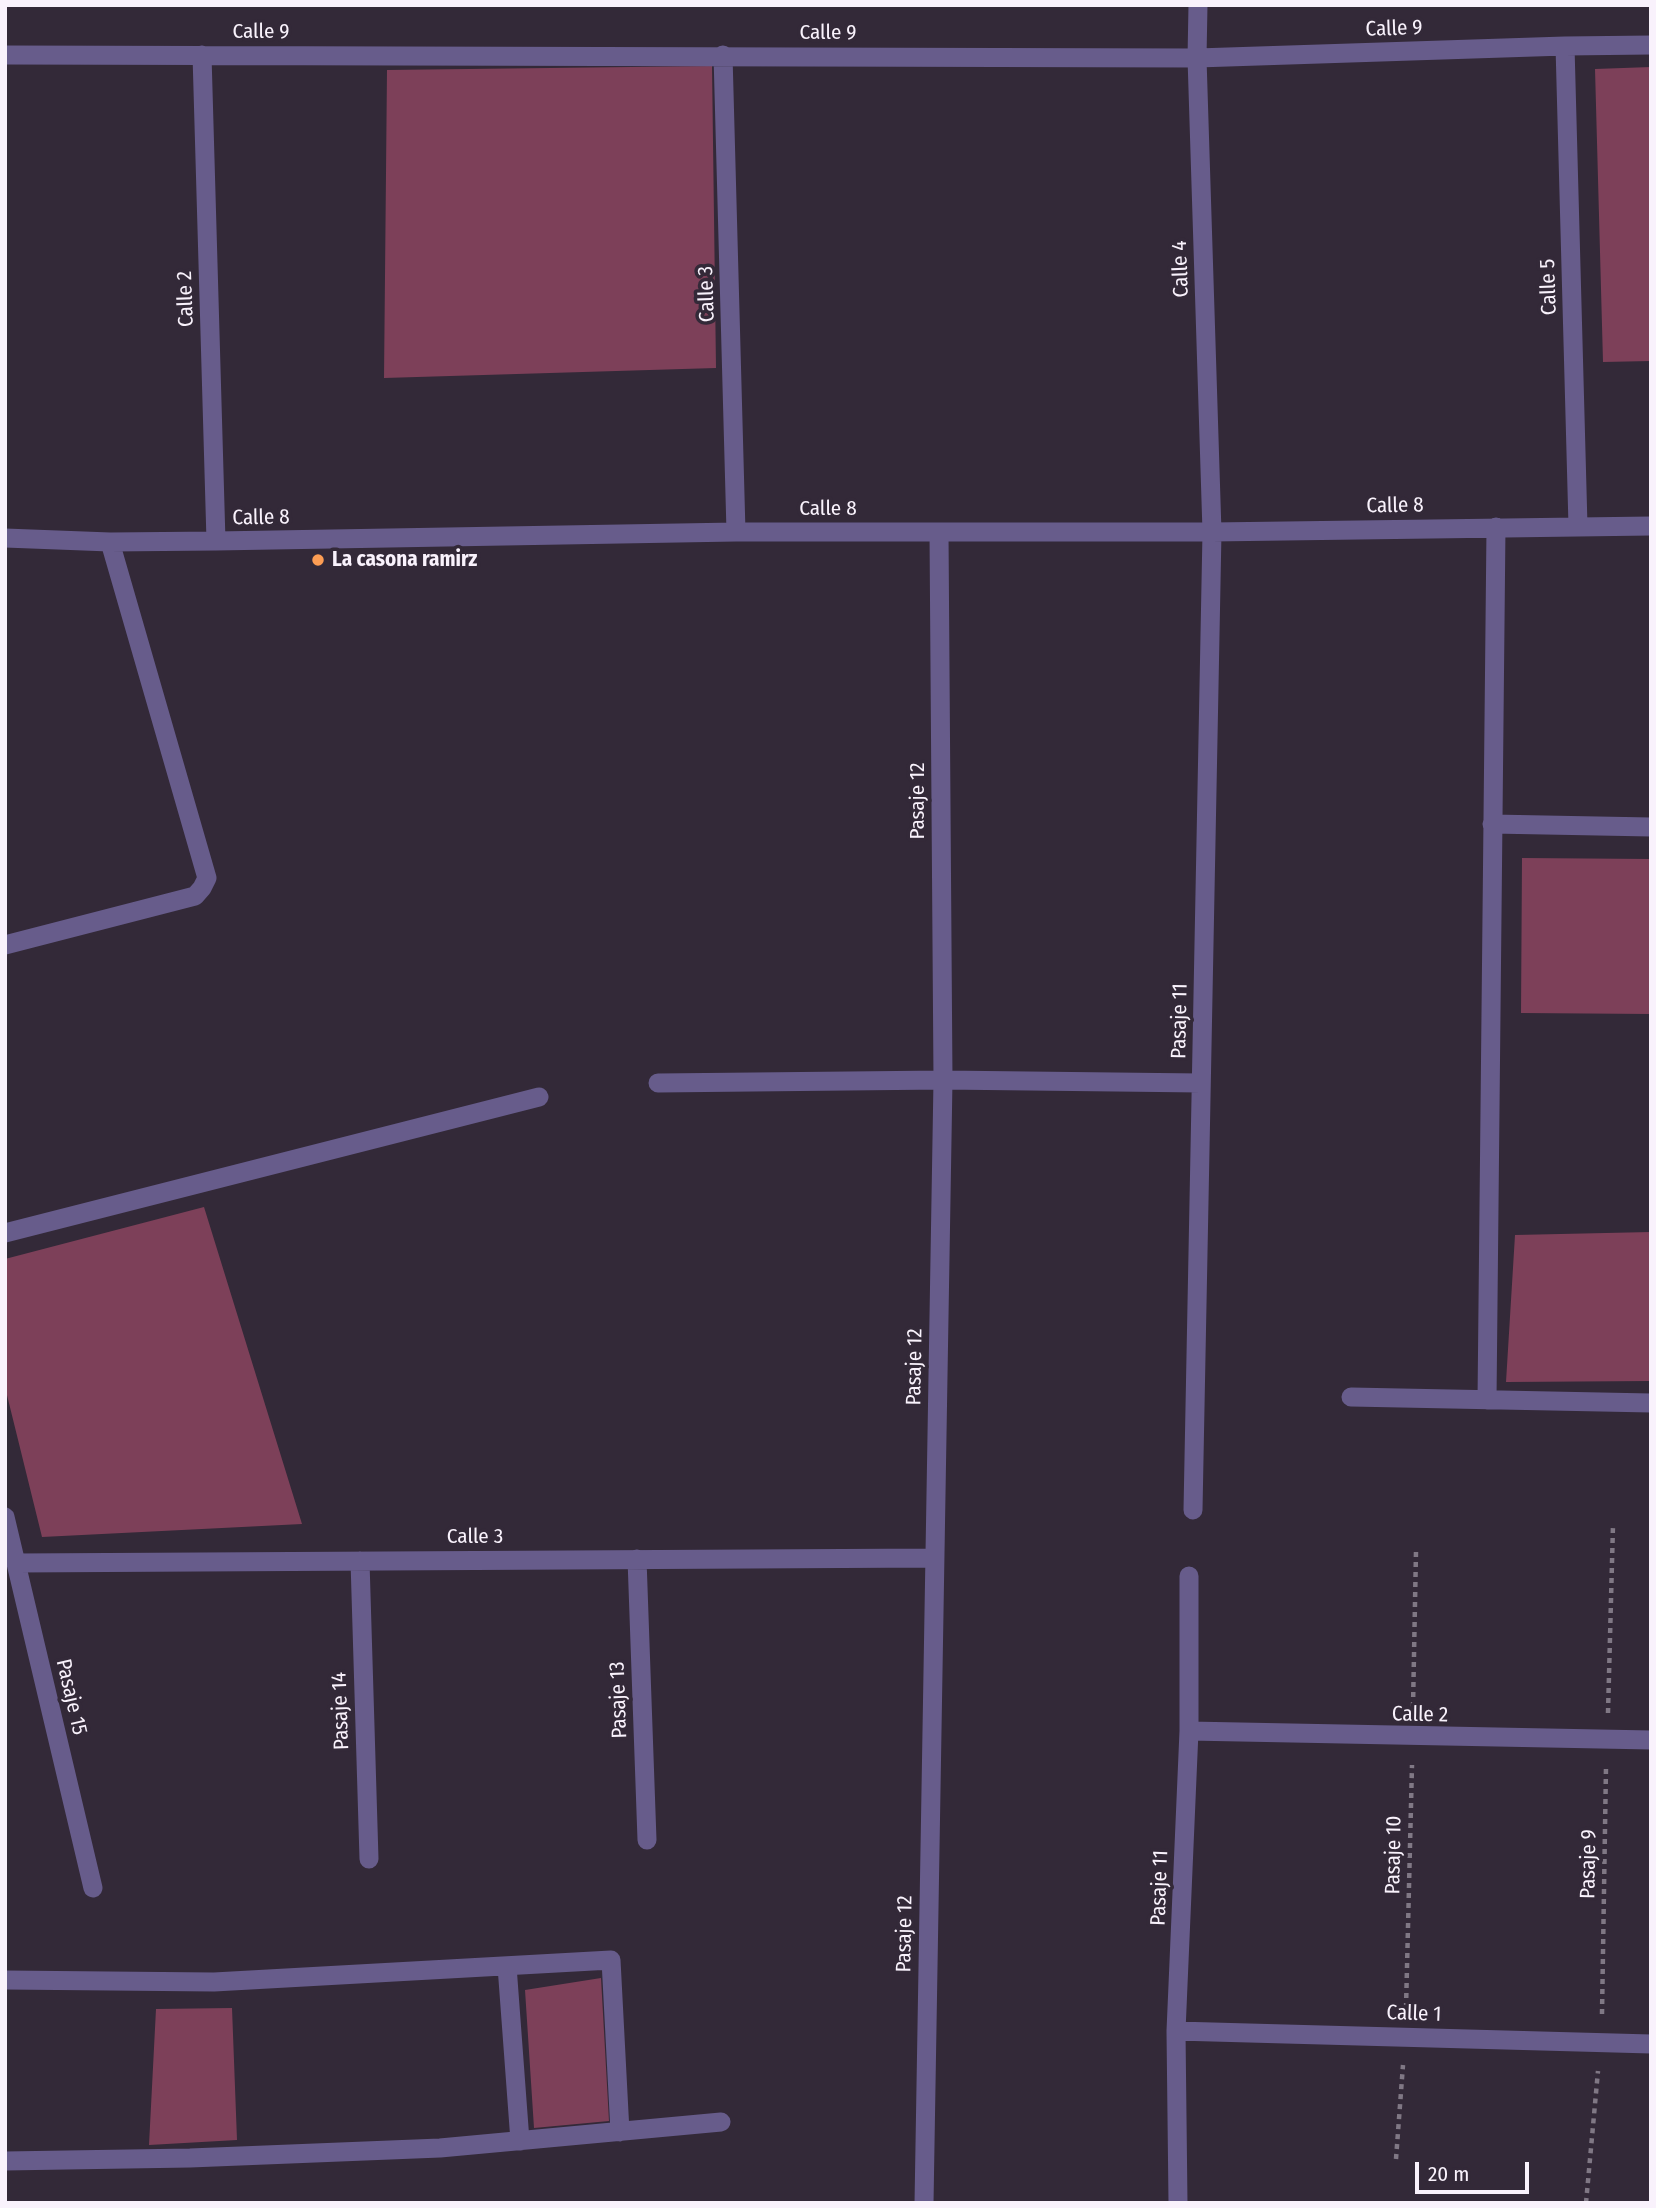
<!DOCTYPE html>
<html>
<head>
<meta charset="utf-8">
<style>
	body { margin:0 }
	#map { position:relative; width:1656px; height:2208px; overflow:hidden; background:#332938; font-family:"Fira Sans Condensed",sans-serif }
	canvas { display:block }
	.frame { position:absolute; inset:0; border:7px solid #f9f2fc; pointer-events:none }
	.scale { position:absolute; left:1415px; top:2162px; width:114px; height:32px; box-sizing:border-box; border:4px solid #f9f2fc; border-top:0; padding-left:9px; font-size:21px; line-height:24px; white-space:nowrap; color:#f9f2fc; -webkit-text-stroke:5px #332938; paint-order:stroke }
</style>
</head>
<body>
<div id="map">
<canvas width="1656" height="2208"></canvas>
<div class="frame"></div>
<div class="scale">20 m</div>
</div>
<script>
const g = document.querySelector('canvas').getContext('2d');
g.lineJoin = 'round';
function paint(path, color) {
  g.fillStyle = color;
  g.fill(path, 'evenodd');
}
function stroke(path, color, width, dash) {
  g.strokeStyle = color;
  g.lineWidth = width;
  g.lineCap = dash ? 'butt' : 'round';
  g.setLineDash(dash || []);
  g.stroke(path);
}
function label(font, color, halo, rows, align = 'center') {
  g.font = font + ' "Fira Sans Condensed",sans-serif';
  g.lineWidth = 7;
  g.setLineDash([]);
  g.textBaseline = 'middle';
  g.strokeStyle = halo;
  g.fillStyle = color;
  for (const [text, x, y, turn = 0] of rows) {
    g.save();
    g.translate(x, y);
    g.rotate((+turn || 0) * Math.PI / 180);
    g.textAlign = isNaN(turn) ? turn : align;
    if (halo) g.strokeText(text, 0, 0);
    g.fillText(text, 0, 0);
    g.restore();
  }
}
paint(new Path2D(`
	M712 66 716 368 384 378 387 70Z
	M1651 67V361L1603 362 1595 69Z
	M1522 858 1651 859V1014L1521 1013Z
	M204 1207 302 1524 42 1537 5 1387V1259Z
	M1651 1232V1381L1506 1382 1515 1235Z
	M601 1978 609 2121 534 2128 525 1990Z
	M232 2008 237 2140 149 2145 156 2009Z`), '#7d4059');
stroke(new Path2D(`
	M1413 1707 1416 1551
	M1608 1713 1613 1525
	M1406 2008 1412 1765
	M1602 2014 1606 1767
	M1396 2159 1403 2065
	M1586 2203 1598 2071`), '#807885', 4.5, [5, 5]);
stroke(new Path2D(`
	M1565 46 1578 526
	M5 55 1197 58 1565 46 1651 45
	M202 55 216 541
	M723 55 736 532
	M5 538 110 542 216 541 736 532H1212L1651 526
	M1492 824 1651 827
	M5 945 195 896 202 888 207 878 110 542
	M658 1083 943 1080 1201 1083
	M5 1233 539 1097
	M1351 1397 1651 1403
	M1487 1400 1496 527
	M1193 1510 1212 532 1197 58 1198 5
	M5 1517 93 1888
	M637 1559 647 1840
	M360 1561 369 1859
	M16 1563 934 1558
	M1189 1731 1651 1740
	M507 1966 520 2141
	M5 1980 214 1982 611 1960 620 2132
	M1176 2031 1651 2044
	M5 2161 190 2158 440 2148 721 2122
	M924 2203 943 1080 939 532
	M1178 2203 1176 2031 1189 1731V1576`), '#675c8b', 19);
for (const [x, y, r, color] of [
	[318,560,7,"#fd9d54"]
]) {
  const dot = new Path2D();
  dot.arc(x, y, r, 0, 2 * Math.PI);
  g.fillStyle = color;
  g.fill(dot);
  stroke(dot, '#332938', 2.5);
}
label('21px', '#f9f2fc', '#332938', [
	["Calle 9",1394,29,-2],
	["Calle 9",261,32],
	["Calle 9",828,33],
	["Calle 4",1181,269,-92],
	["Calle 5",1549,287,-92],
	["Calle 3",707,294,-92],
	["Calle 2",186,299,-92],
	["Calle 8",1395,506,-1],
	["Calle 8",828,509],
	["Calle 8",261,518,-1],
	["Pasaje 12",918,801,-90],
	["Pasaje 11",1180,1021,-89],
	["Pasaje 12",915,1367,-89],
	["Calle 3",475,1537],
	["Pasaje 15",71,1697,77],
	["Pasaje 13",619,1700,-92],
	["Pasaje 14",341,1711,-92],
	["Calle 2",1420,1715,1],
	["Pasaje 10",1394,1855,-89],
	["Pasaje 9",1589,1864,-89],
	["Pasaje 11",1160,1888,-88],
	["Pasaje 12",905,1934,-89],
	["Calle 1",1414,2014,2]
]);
label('bold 21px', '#f9f2fc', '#332938', [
	["La casona ramirz",332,560]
], 'left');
</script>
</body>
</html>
